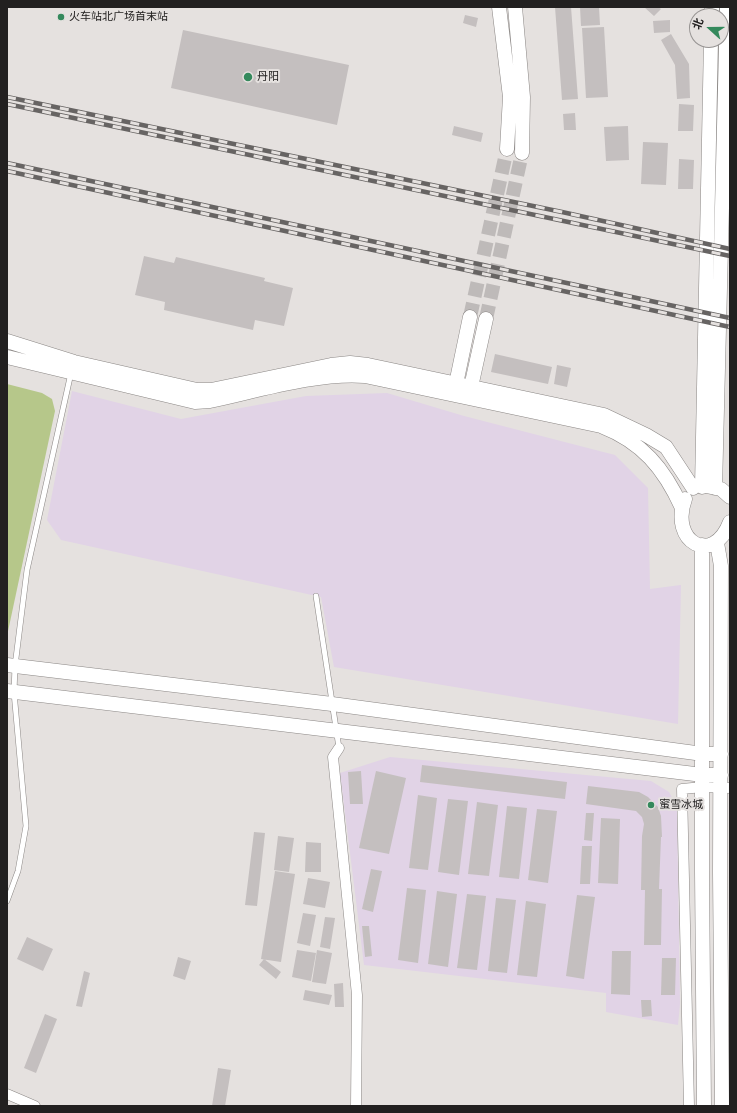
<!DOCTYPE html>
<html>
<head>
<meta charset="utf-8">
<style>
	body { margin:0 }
	#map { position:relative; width:737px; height:1113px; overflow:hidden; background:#e5e1df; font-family:Signika,"Noto Sans SC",sans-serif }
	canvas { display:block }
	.frame { position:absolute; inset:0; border:8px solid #222020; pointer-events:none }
	.north { position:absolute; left:689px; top:8px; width:40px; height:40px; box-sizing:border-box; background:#e5e1df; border:1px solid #979493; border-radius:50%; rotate:291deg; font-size:11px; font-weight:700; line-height:16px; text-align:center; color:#222020 }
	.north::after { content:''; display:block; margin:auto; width:14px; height:18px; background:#34895c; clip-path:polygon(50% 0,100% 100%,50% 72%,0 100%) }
</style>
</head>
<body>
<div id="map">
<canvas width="737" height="1113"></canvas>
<div class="frame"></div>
<div class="north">北</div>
</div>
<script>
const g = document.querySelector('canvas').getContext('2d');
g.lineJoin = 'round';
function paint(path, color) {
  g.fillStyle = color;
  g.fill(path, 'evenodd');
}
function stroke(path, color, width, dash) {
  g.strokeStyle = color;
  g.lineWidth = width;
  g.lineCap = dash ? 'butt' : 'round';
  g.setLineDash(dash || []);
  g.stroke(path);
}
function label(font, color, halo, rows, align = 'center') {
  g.font = font + ' Signika,"Noto Sans SC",sans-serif';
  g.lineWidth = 4;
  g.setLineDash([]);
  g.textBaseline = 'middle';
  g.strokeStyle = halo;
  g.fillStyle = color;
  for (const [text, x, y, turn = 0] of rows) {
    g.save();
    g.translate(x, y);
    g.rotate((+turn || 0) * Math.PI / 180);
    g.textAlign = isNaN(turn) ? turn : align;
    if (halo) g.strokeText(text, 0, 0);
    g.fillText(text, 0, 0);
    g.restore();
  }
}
paint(new Path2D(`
	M72 391 181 419 306 396 387 393 464 416 615 455 648 488 650 589 681 585 678 724 334 667 321 597 61 540 47 520Z
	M390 757 651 781 669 792 677 807 680 1004 678 1025 606 1012V993L364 965 340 773Z`), '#e1d3e6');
paint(new Path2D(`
	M7 384 42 393 52 399 55 411 7 636Z`), '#b6c78a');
paint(new Path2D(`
	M555 7H571L578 99 562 100Z
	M580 7H599L600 25 581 26Z
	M644 7H658L661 9 654 16Z
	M465 15 478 18 476 27 463 23Z
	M670 20V32L654 33 653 21Z
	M604 27 608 97 586 98 582 28Z
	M183 30 349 65 337 125 171 88Z
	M671 34 689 64 690 98 677 99 675 65 661 40Z
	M679 104 694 105 693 131H678Z
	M575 113 576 130H564L563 114Z
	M454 126 483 133 481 142 452 135Z
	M628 126 629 160 606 161 604 127Z
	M643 142 668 143 666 185 641 184Z
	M679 159 694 160 693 189H678Z
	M144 256 174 263 176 257 265 278 264 281 293 288 284 326 255 320 253 330 164 310 165 302 135 295Z
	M495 354 552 367 548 384 491 372Z
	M557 365 571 368 567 387 554 384Z
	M422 765 567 782 565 799 420 782Z
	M361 771 363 804H350L348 772Z
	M376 771 406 778 389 854 359 848Z
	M588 786 639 792 648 797 658 807 661 816 662 837H661L659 889H662L661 945H644L645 890H641L642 836 644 824 642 817 636 811 586 804Z
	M418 795 437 798 428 870 409 868Z
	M448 799 468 801 459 875 438 872Z
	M477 802 498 805 489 876 468 874Z
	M507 806 527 808 519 879 499 877Z
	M537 809 557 811 548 883 528 880Z
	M586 813H594L592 841 584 840Z
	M601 818 620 819 618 884 598 883Z
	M254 832 265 833 257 906 245 905Z
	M278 836 294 838 289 872 274 870Z
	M306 842 321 843V872H305Z
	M582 846H592L590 884H580Z
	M371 869 382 871 373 912 362 909Z
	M275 871 295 874 281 962 261 959Z
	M308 878 330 882 325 908 303 904Z
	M407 888 426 890 418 963 398 960Z
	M437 891 457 894 448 967 428 964Z
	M467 894 486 896 477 970 457 968Z
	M577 895 595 897 584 979 566 976Z
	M496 898 516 900 507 973 488 971Z
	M526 901 546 904 537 977 517 975Z
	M303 913 316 915 310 946 297 943Z
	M325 917 335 918 330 949 320 947Z
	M362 926H369L372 956 365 957Z
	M27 937 53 949 43 971 17 959Z
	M297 950 316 953 311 981 292 977Z
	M317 950 332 953 326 984 312 982Z
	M612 951H631L630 995 611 994Z
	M178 957 191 961 185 980 173 976Z
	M662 958H676L675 995H661Z
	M264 959 281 972 276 979 259 965Z
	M84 971 90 973 82 1007 76 1006Z
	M343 983 344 1007H335L334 984Z
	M305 990 332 995 329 1005 303 1000Z
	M641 1000H651L652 1016 642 1017Z
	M45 1014 57 1019 36 1073 24 1068Z
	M218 1068 231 1070 225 1106H212Z`), '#c4bfbf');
stroke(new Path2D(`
	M470 317 507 149
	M486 319 522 153`), '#bebab9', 14, [14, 7]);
const lane = new Path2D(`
	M316 596 339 748
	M7 901 18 871 26 826 14 692 15 666 27 570 71 373`);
const street = new Path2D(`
	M339 748 333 757 357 995 356 1106
	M7 1094 35 1106
	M689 1106 682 789 703 787 730 788`);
const secondary = new Path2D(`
	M499 7 510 97 507 149
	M515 7 523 97 522 153
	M712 16V7
	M470 317 456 384 460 396 471 387 486 319
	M7 341 74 362 197 390H211L331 365 350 363 368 365 604 415 646 435 666 447 693 488
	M7 357 195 402 210 401C257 391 319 372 365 376L601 426C642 442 664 468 682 508
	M706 486 721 489 730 497
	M702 487 711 40
	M715 488 727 7
	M685 499C669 542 713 567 730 522
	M717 543 721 566 720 872 722 1106
	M702 545V871L704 1106
	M7 665 332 704 703 754H721
	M7 691 703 775H721`);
stroke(lane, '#8b8785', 6);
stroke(street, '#8b8785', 11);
stroke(secondary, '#8b8785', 15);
stroke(lane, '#fff', 5);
stroke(street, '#fff', 10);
stroke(secondary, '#fff', 14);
const rail = new Path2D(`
	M7 97 562 212 730 249
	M7 104 730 256
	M7 163 730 318
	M7 171 730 327`);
stroke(rail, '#676463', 4.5);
stroke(rail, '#e5e1df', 3, [9]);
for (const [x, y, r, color] of [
	[61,17,4,"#34895c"],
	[248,77,5,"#34895c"],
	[651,805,4,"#34895c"]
]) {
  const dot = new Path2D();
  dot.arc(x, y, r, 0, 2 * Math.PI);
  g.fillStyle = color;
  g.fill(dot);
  stroke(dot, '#e5e1df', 1.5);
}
label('11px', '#222020', '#e5e1df', [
	["火车站北广场首末站",69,17],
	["丹阳",257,77],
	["蜜雪冰城",659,805]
], 'left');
</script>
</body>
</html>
